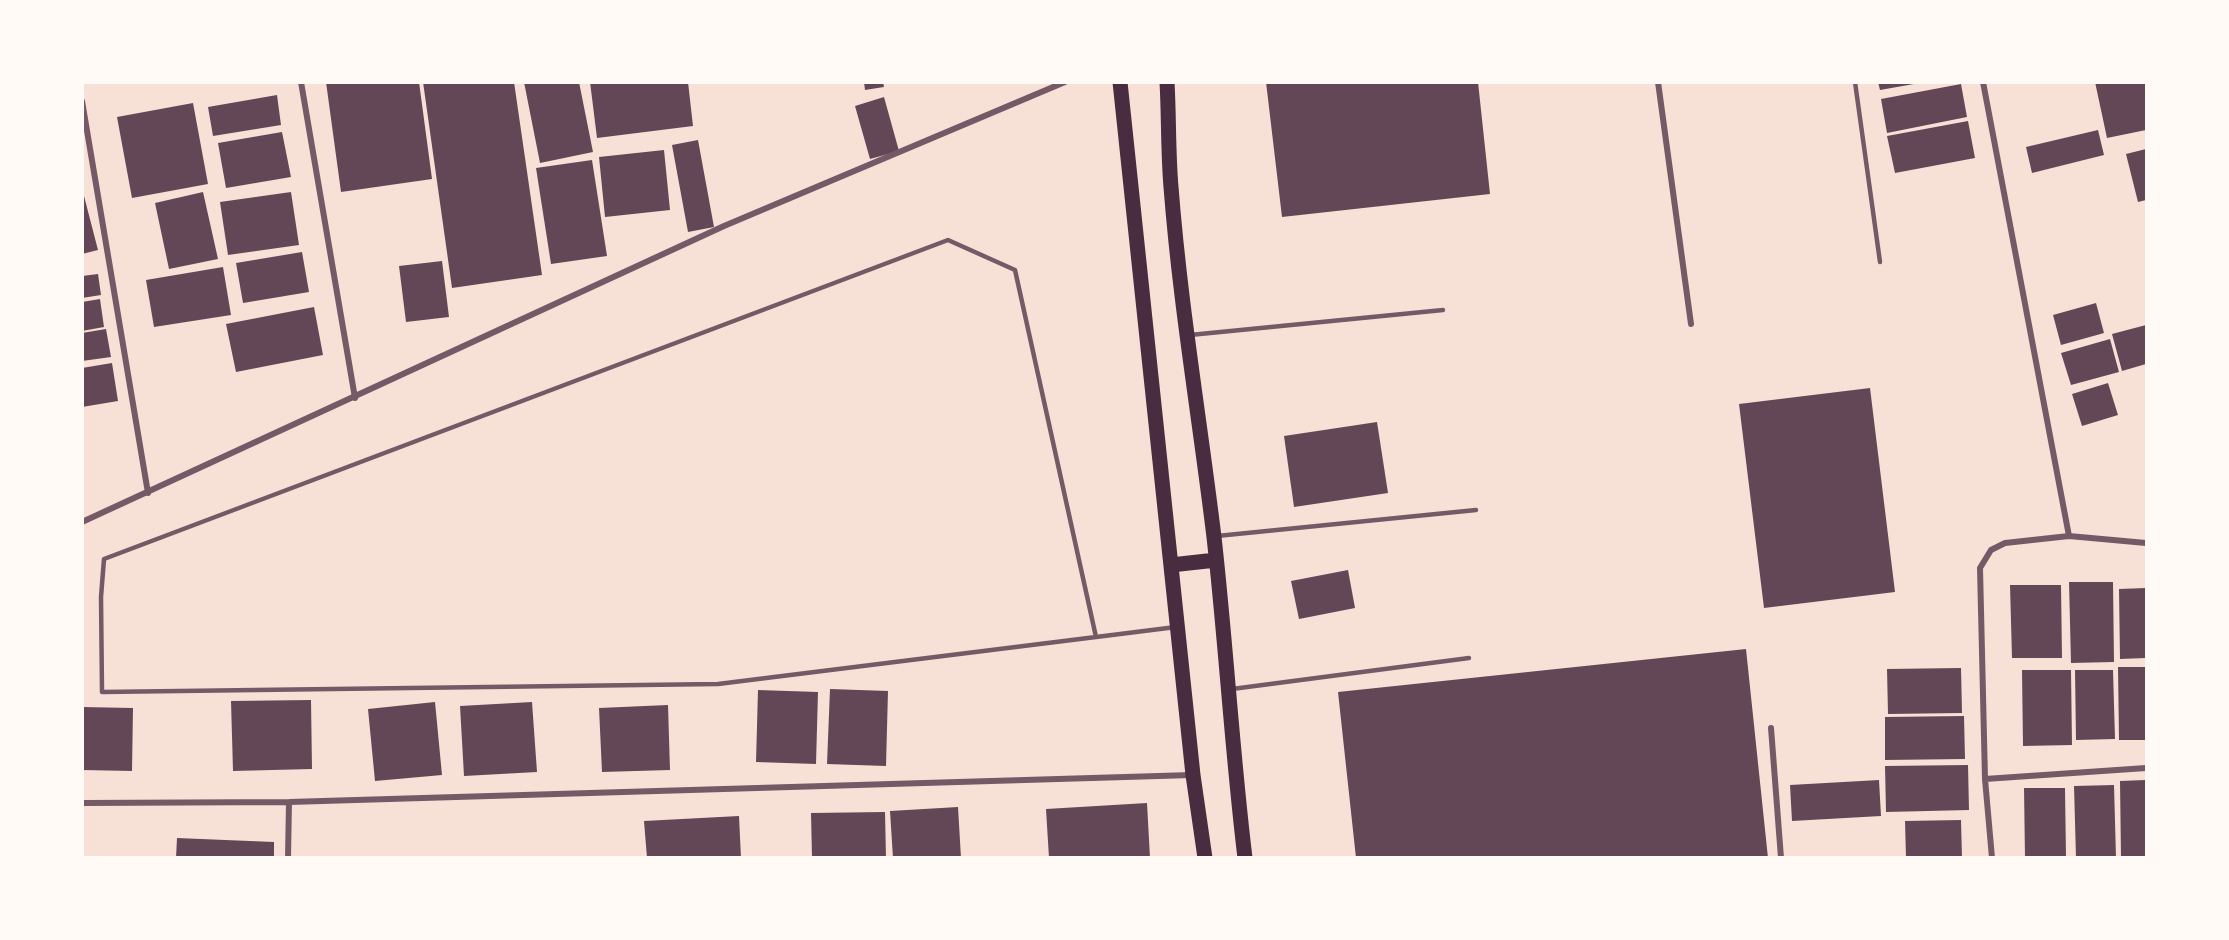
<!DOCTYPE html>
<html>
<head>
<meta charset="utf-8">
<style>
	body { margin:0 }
	#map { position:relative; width:2229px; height:940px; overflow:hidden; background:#f7e1d7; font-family:Figtree,sans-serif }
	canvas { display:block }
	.frame { position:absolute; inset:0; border:84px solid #fffaf5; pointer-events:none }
</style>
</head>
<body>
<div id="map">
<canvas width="2229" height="940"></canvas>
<div class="frame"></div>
</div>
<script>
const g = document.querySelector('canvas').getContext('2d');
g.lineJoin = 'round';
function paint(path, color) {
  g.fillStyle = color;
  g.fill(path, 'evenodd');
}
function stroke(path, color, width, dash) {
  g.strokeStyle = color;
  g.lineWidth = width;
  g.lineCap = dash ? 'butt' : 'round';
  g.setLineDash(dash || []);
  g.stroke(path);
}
paint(new Path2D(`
	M326 82H419L432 179 341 192Z
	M423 82H514L542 275 452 288Z
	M524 82H579L593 152 540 163Z
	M590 82H688L693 126 597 138Z
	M864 82H883L884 87 865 90Z
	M1266 82H1478L1490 194 1282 217Z
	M1878 82H1914V84L1880 90Z
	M2095 82H2146V130L2107 138Z
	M1961 84 1967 117 1887 133 1881 99Z
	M277 95 281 125 213 136 208 107Z
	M884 97 899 151 870 159 855 106Z
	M193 103 208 184 132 198 117 117Z
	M1968 121 1975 158 1895 173 1887 136Z
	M2098 130 2104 155 2032 173 2026 147Z
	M282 132 291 177 226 188 218 143Z
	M698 140 714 227 688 232 672 145Z
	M2146 149V200L2138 202 2126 154Z
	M664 150 670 210 605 217 599 157Z
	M592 160 607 256 551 264 536 168Z
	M203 192 218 259 169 269 155 203Z
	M291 192 299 245 228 255 220 202Z
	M82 196H84L98 250 82 254Z
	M302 252 309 292 243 303 236 263Z
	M442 261 449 317 406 322 399 266Z
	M223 267 231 315 154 327 146 280Z
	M98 274 101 295 82 298V276Z
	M100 299 104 327 82 331V302Z
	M2096 303 2104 333 2061 345 2053 315Z
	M314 307 323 355 236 372 226 324Z
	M2146 325V364L2122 371 2112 334Z
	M106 329 111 357 82 361V333Z
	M2110 339 2119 372 2071 385 2061 353Z
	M112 363 118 401 82 407V368Z
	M2108 383 2118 415 2082 426 2072 394Z
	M1870 388 1895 592 1764 608 1739 404Z
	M1377 422 1388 493 1294 507 1284 436Z
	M1348 570 1355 608 1299 619 1291 581Z
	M2069 582H2113L2114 662 2071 663Z
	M2010 585H2061L2062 658H2012Z
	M2146 588V658L2120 659 2119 589Z
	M1746 649 1768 858H1356L1338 692Z
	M2118 667H2146V740H2119Z
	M1961 668 1962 713 1888 714 1887 669Z
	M2022 670H2071L2072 745 2023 746Z
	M2075 670H2113L2115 739 2076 740Z
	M830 689 888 691 886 766 827 764Z
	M758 690 818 692 816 764 756 762Z
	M311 700 312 769 233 771 231 701Z
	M435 702 442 775 375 781 368 709Z
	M532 702 537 772 464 776 460 706Z
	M668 705 670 770 602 772 599 708Z
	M82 707 133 708 132 771 82 770Z
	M1964 716 1965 759 1885 760V717Z
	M1968 765 1969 810 1886 812 1885 766Z
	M1879 780 1881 816 1792 821 1790 785Z
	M2146 780V858H2121L2120 781Z
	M2114 785 2116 858H2076L2074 786Z
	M2024 788H2065L2066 857 2025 858Z
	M1147 803 1150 858H1049L1046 809Z
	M958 807 961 858H893L890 811Z
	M885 812 886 858H812L811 813Z
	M739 816 741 858H647L644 821Z
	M1961 820 1962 858H1906L1905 821Z
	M177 838 274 842V858H176Z`), '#644757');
stroke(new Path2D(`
	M1855 82 1880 262
	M1190 335 1443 310
	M1217 536 1476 510
	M1096 637 718 684 102 692 101 597 104 559 948 240 1015 270 1096 637 1176 627
	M1232 689 1469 658`), '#755966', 4.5);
stroke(new Path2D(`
	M301 82 355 398
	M1658 82 1691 324
	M1983 82 2069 536
	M82 101 148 493
	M82 522 724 226 1065 82
	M1771 728 1781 858
	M1985 779 2146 768
	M82 803 289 802 1192 775
	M288 858 289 802
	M1992 858 1985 779 1980 568 1991 550 2005 543 2069 536 2146 543`), '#755966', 6);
stroke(new Path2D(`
	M1120 82 1193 775 1205 858
	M1167 82C1169 117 1168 152 1171 187 1180 304 1200 421 1214 537 1226 644 1232 751 1245 858
	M1171 565 1216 560`), '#4a2c40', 15);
</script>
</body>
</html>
